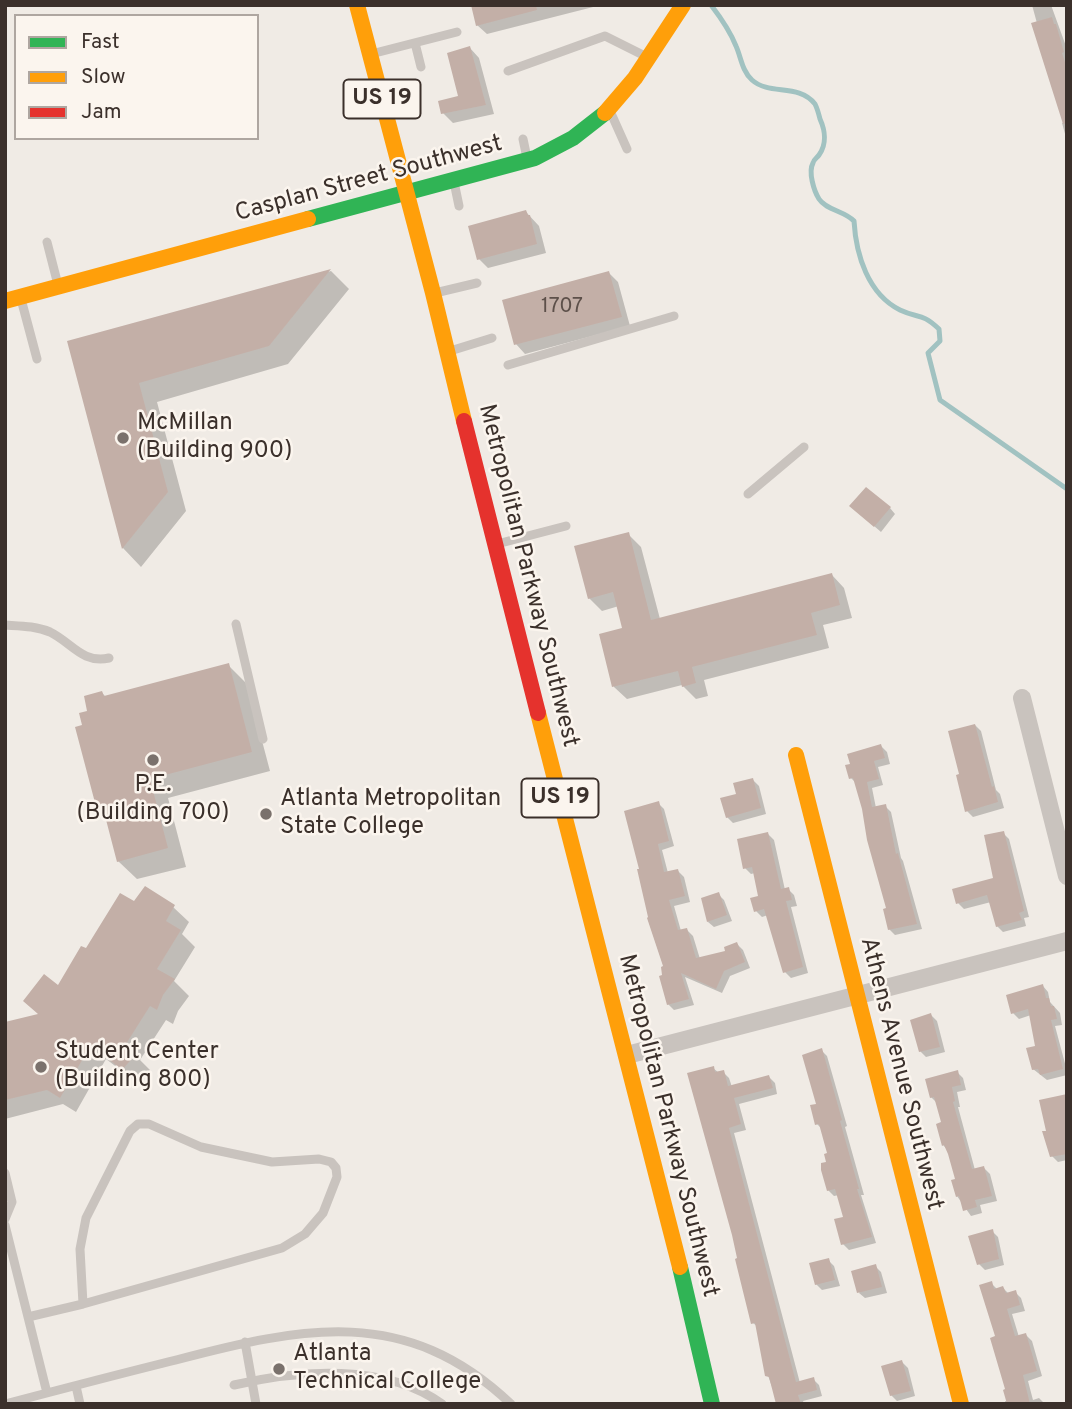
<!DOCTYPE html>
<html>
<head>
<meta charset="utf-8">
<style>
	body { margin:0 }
	#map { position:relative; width:1072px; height:1409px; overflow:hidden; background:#f0ebe5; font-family:Overpass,sans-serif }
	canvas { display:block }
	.frame { position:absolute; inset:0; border:7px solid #3b302b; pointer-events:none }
	.legend { position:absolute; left:14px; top:14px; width:245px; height:126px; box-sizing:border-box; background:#fbf5ee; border:2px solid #aea6a0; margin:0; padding:9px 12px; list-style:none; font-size:21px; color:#3b302b }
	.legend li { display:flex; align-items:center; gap:14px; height:35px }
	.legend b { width:35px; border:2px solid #aea6a0 }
</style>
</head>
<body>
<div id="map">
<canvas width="1072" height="1409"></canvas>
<div class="frame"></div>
<ul class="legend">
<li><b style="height:9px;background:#30b455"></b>Fast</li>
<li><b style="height:9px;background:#ff9f0a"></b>Slow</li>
<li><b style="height:9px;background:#e5322d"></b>Jam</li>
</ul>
</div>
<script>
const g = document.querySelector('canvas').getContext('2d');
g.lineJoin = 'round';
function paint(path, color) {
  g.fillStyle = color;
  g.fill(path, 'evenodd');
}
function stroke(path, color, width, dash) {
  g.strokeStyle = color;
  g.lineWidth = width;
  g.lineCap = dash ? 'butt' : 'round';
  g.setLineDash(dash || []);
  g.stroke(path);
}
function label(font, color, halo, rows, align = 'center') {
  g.font = font + ' Overpass,sans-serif';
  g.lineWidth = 5;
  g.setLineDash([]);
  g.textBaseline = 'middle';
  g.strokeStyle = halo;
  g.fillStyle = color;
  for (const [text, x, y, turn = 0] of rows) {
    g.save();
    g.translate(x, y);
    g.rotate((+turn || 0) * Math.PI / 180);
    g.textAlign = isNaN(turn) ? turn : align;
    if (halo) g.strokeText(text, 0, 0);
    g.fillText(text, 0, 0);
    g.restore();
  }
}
paint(new Path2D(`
	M473 5H601L487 34 477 25Z
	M1032 5H1051L1067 49V141L1062 123 1064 122Z
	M470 48 479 58 494 114 453 123 443 113 460 97Z
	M526 212 539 226 546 253 488 268 479 259Z
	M331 271 349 289 288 364 157 402 186 511 141 567 123 548 69 343Z
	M609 273 618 282 630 326 525 354 516 344Z
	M890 508 895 514 881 532 858 512Z
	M628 534 641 547 660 619 832 575 844 588 852 618 823 625 829 648 704 680 708 696 696 699 682 685 627 699 614 687 601 635 625 629 619 606 602 611 589 598Z
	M228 665 247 684 270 771 168 798 186 867 137 879 118 861 108 822 99 813 84 727 89 712 102 693 106 697Z
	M975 725 981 731 996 790 1000 794 1004 808 973 817 967 811 962 775Z
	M881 746 887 752 890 764 878 767 883 785 872 788 876 808 885 806 891 812 901 858 903 861 922 929 895 935 889 929V909L864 808 856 783 851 778Z
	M753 780 759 786 766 814 733 823 727 817 738 795Z
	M658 803 664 809 674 846 662 850 668 873 678 871 684 877 690 902 674 906 681 931 687 930 693 936 700 959 728 953 737 944 743 950 750 968 730 976 722 993 685 977 694 1005 674 1010 668 1004 665 967 649 919Z
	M1003 833 1009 839 1029 917 1024 918 1026 926 1003 932 997 926 991 902 964 909 958 903 995 879Z
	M768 834 774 840 785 890 788 889 794 895 797 906 791 907 808 973 791 978 785 972 768 915 762 917 756 911 760 898 755 873 751 874 745 868Z
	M718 894 724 900 732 921 714 927 708 922Z
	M135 903 173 907 189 922 182 934 195 947 174 981 189 996 178 1011 173 1024 166 1020 140 1060 150 1070 139 1084 106 1059 76 1112 63 1104 5 1119V1024L40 1015 86 950Z
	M1043 986 1048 992 1050 1002 1060 1013 1062 1025 1055 1026 1067 1071V1075L1047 1080 1033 1069 1037 1047 1031 1015 1019 1019 1013 1013Z
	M931 1015 937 1021 945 1052 926 1057 920 1051Z
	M821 1050 827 1056 847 1126 845 1127 864 1195H861L876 1243 849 1250 843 1244 845 1218 839 1195 834 1196 828 1190 830 1154 822 1129 817 1124Z
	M713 1068 719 1073 723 1072 729 1078 732 1087 769 1077 775 1083 777 1094 739 1104 746 1130 734 1133 800 1383 813 1379 819 1385 822 1396 803 1401 804 1404H778L764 1364 758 1327 753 1323Z
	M957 1072 963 1078 966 1090 957 1092 960 1107H958L975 1170 984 1168 990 1174 997 1201 980 1205 982 1213 971 1216 957 1196V1180L949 1151 943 1145V1123L938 1104 931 1097Z
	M1067 1096V1160L1058 1162 1052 1156 1048 1132Z
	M992 1231 998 1237 1004 1265 985 1270 979 1264Z
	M828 1260 834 1266 840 1286 822 1290 816 1284Z
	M875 1266 881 1272 887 1293 865 1298 859 1293Z
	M991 1283 998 1290 1003 1288 1009 1294 1015 1292 1021 1298 1025 1311 1012 1314 1019 1337 1026 1335 1032 1341 1042 1376 1028 1381 1033 1400 1039 1398 1045 1404H1006L1005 1401H1008Z
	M902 1362 908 1368 915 1396 897 1401 891 1395Z`), '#0003');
stroke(new Path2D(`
	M711 5C721 18 730 31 736 46 741 57 742 71 752 80 770 96 798 83 815 104 817 108 819 115 820 119 825 130 827 144 819 155 817 158 814 159 813 163 808 172 814 191 819 199 826 210 845 211 854 221 856 255 868 294 900 310 919 319 921 312 939 329L940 341 928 353 940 400 1067 489`), '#a1c2c1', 5);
paint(new Path2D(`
	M471 5H536L537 10 476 26Z
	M1052 17 1054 24H1056L1064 52 1062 53 1067 68V123L1063 124 1031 23Z
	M470 46 486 105 441 114 438 101 458 96 447 53Z
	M526 210 528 215H530L537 244 477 260 468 226Z
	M331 269 269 346 139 383 168 492 122 549 67 341Z
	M609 271 622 317 514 345 502 300Z
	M866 487 891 507 874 527 849 506Z
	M629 532 651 620 832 573 840 605 811 613 817 635 692 667 696 683 682 687 678 671 612 687 599 634 622 628 613 592 588 599 574 546Z
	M229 663 252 752 150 779 168 848 117 862 104 812 98 814 75 727 82 725 79 713 87 711 84 696 102 691 104 696Z
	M975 724 992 787 994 786 998 802 965 812 956 775 959 774 948 731Z
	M881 744 885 758 874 761 879 779 867 782 872 807 886 804 896 854 898 853 917 924 888 930 883 909 886 908 867 840 862 809 853 778 849 779 845 765 850 764 847 754Z
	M753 778 761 808 726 818 720 798 736 794 733 783Z
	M659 801 669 841 658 844 664 872 678 869 685 896 669 900 678 930 687 928 696 958 725 951 724 947 737 942 745 962 724 971 716 989 681 973 689 999 667 1005 659 976 662 975 661 967 663 966 647 918 648 917 637 869H639L624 811Z
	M1004 831 1024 911 1019 913 1022 920 996 927 987 895 956 904 952 889 993 878 984 835Z
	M768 832 781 889 789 887 792 900 786 901 803 967 783 973 764 909 754 912 750 898 758 896 752 867 743 869 737 839Z
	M145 886 175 905 166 921 181 930 157 969 175 979 163 995 157 1010 150 1006 126 1044 136 1054 122 1070 91 1045 60 1098 47 1090 5 1100V1022L38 1014 23 1001 44 974 58 985 81 946 86 948 120 893 134 901Z
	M719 892 727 915 707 922 701 898Z
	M1043 984 1046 998H1049L1051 1006H1054L1057 1019 1051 1020 1063 1069 1040 1075 1038 1069 1032 1070 1026 1048 1035 1046 1028 1009 1011 1014 1006 995Z
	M931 1013 940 1047 919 1052 910 1020Z
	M822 1048 842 1120 840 1121 859 1189H857L872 1237 841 1245 834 1219 843 1217 835 1189 827 1191 821 1170V1163L826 1162 824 1154 827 1153 819 1124 815 1125 810 1105 816 1104 802 1055Z
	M714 1066 715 1072 724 1070 728 1086 769 1075 773 1088 734 1098 741 1124 729 1128 796 1382 814 1377 817 1390 798 1395 801 1404H776L769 1377 765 1376 755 1323 751 1324 735 1259 737 1258 732 1235 687 1073Z
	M958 1070 961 1085 952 1087 955 1101 953 1102 972 1169 984 1166 992 1196 975 1200 977 1207 963 1211 959 1196 956 1197 951 1180 955 1179 948 1154 944 1145 942 1146 936 1124 941 1122 934 1097 930 1098 925 1079Z
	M1067 1094V1154L1050 1157 1042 1131H1046L1039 1100Z
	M993 1229 999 1259 977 1265 968 1236Z
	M829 1258 835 1280 815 1285 809 1263Z
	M876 1264 882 1287 857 1293 851 1271Z
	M992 1281 994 1289 1003 1286 1006 1293 1016 1290 1020 1305 1007 1309 1015 1336 1026 1333 1037 1371 1023 1375 1030 1404H1007L1003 1390 1005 1389 990 1338 995 1336 979 1285Z
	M902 1360 911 1391 890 1396 881 1366Z`), '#c3afa7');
stroke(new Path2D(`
	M415 43 421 67
	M375 53 457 32
	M508 71 605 36 649 58
	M610 111 627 149
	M523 139 527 158
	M454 182 459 206
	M47 242 58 285
	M435 293 477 283
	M21 299 37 359
	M450 351 492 338
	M508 365 674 316
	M748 494 804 447
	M497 544 566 526
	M236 624 263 739
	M5 625C20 626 36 626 50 632 71 642 82 664 109 658
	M5 1173 12 1202 5 1219
	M5 1225 47 1393
	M28 1317 83 1304 282 1248 305 1234 323 1213 337 1177 336 1168 331 1162 319 1159 272 1162 201 1147 149 1124H138L130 1131 86 1218 80 1249 83 1304
	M245 1342 256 1404
	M234 1385C298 1370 386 1363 442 1404
	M76 1386 80 1404
	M5 1404C62 1389 119 1374 176 1360 302 1327 406 1304 511 1404`), '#c9c3be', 9);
stroke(new Path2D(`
	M1022 698 1067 876
	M627 1055 1067 941`), '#c9c3be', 18);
stroke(new Path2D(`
	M308 219 535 158 573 138 605 113
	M680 1267 712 1404`), '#30b455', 16);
stroke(new Path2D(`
	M357 5 433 293 464 421
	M605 113 635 78 683 5
	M5 301 308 219
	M538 713 680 1267
	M796 755 961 1404`), '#ff9f0a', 16);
stroke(new Path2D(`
	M464 421 538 713`), '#e5322d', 16);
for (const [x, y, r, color] of [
	[123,438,7,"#7a716c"],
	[153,760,7,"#7a716c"],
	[266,814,7,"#7a716c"],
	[41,1067,7,"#7a716c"],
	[279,1369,7,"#7a716c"]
]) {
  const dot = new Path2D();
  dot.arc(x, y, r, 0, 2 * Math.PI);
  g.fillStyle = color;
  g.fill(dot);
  stroke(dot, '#fbf5ee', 2.5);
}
label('21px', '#5d504a', null, [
	["1707",562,308]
]);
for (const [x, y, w] of [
	[382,99,77],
	[560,798,77]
]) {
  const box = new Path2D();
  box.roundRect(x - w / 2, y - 19.5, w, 39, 5);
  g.fillStyle = '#fbf5ee';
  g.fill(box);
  stroke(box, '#3b302b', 2);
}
label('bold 23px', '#3b302b', null, [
	["US 19",382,99],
	["US 19",560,798]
]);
label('24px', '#3b302b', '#fbf5ee', [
	["Casplan Street Southwest",369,180,-15],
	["Metropolitan Parkway Southwest",527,576,76],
	["Athens Avenue Southwest",900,1074,76],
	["Metropolitan Parkway Southwest",667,1126,76]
]);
label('24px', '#3b302b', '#fbf5ee', [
	["McMillan",137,424],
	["(Building 900)",137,452],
	["P.E.",153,786,"center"],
	["(Building 700)",153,814,"center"],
	["Atlanta Metropolitan",280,800],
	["State College",280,828],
	["Student Center",55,1053],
	["(Building 800)",55,1081],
	["Atlanta",293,1355],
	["Technical College",293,1383]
], 'left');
</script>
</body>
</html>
